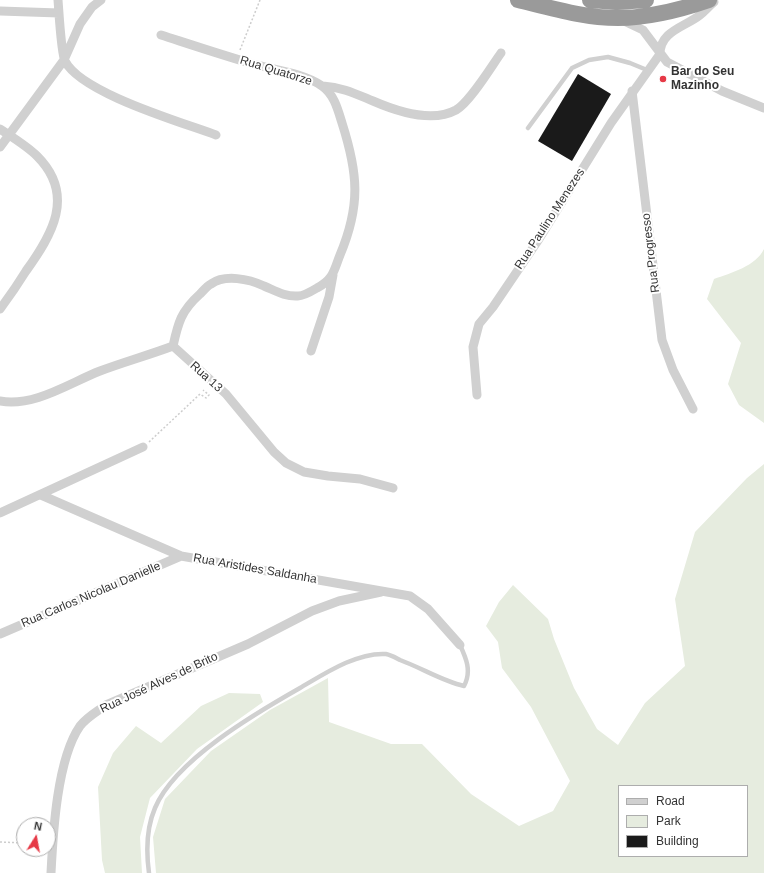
<!DOCTYPE html>
<html>
<head>
<meta charset="utf-8">
<style>
	body { margin:0 }
	#map { position:relative; width:764px; height:873px; overflow:hidden; background:#fff; font-family:Helvetica,sans-serif }
	canvas { display:block }
	.legend { position:absolute; left:618px; top:785px; width:130px; height:72px; box-sizing:border-box; background:#fff; border:1px solid #adadad; margin:0; padding:5px 7px; list-style:none; font-size:12px; color:#333 }
	.legend li { display:flex; align-items:center; gap:8px; height:20px }
	.legend b { width:20px; border:1px solid #adadad }
	.north { position:absolute; left:16px; top:817px; width:40px; height:40px; box-sizing:border-box; background:#fff; border:1px solid #adadad; border-radius:50%; rotate:11deg; font-size:11px; font-weight:700; line-height:16px; text-align:center; color:#333 }
	.north::after { content:''; display:block; margin:auto; width:14px; height:18px; background:#e63946; clip-path:polygon(50% 0,100% 100%,50% 72%,0 100%) }
</style>
</head>
<body>
<div id="map">
<canvas width="764" height="873"></canvas>
<ul class="legend">
<li><b style="height:5px;background:#d0d0d0"></b>Road</li>
<li><b style="height:11px;background:#e6ecdf"></b>Park</li>
<li><b style="height:11px;background:#1a1a1a"></b>Building</li>
</ul>
<div class="north">N</div>
</div>
<script>
const g = document.querySelector('canvas').getContext('2d');
g.lineJoin = 'round';
function paint(path, color) {
  g.fillStyle = color;
  g.fill(path, 'evenodd');
}
function stroke(path, color, width, dash) {
  g.strokeStyle = color;
  g.lineWidth = width;
  g.lineCap = dash ? 'butt' : 'round';
  g.setLineDash(dash || []);
  g.stroke(path);
}
function label(font, color, halo, rows, align = 'center') {
  g.font = font + ' Helvetica,sans-serif';
  g.lineWidth = 4;
  g.setLineDash([]);
  g.textBaseline = 'middle';
  g.strokeStyle = halo;
  g.fillStyle = color;
  for (const [text, x, y, turn = 0] of rows) {
    g.save();
    g.translate(x, y);
    g.rotate((+turn || 0) * Math.PI / 180);
    g.textAlign = isNaN(turn) ? turn : align;
    if (halo) g.strokeText(text, 0, 0);
    g.fillText(text, 0, 0);
    g.restore();
  }
}
paint(new Path2D(`
	M764 249V423L739 405 728 384 741 343 707 299 714 279C731 273 756 266 764 249Z
	M764 464V873H156L153 837 165 799 211 751 270 710 328 678 329 722 391 744H422L471 794 519 826 553 811 570 781 531 707 502 668 498 642 486 626 499 602 513 585 548 619 554 639 574 688 597 729 618 745 645 703 685 666 675 599 695 532 747 478ZM619 786H747V856H619Z
	M229 693 260 694 263 702 197 749 150 798 140 837 142 873H105L102 860 98 787 113 753 136 726 161 743 201 706Z`), '#e6ecdf');
paint(new Path2D(`
	M578 74 611 94 572 161 538 141Z`), '#1a1a1a');
stroke(new Path2D(`
	M240 50 260 0
	M149 442 200 394 206 398 209 395 203 390
	M0 842 24 843`), '#cdcdcd', 1.5, [2, 2]);
stroke(new Path2D(`
	M528 128 572 68 589 60 608 57 630 63 647 70
	M149 873C146 851 146 829 155 808 175 760 256 713 300 688 324 674 357 652 386 654 391 655 396 658 400 660 422 668 442 681 464 686 472 671 466 658 460 645`), '#d0d0d0', 4.5);
stroke(new Path2D(`
	M58 0C59 12 61 52 65 61 81 93 181 122 216 135
	M0 11 59 13
	M624 21 643 30 667 62 722 91 764 108
	M161 35C192 45 222 55 253 64 275 70 303 73 322 86 334 94 338 110 342 123 358 173 361 205 340 255 334 270 334 279 317 288 312 291 303 296 298 296 285 297 274 290 264 286 249 279 225 274 211 284 207 286 203 291 200 294 181 311 178 323 173 346
	M660 54C660 31 685 27 700 15 705 11 709 6 714 2
	M323 86C342 87 356 94 373 101 396 111 432 123 456 110 470 102 491 67 501 53
	M632 91 662 340 673 370 693 409
	M0 129C12 137 27 146 37 156 76 195 52 235 26 271 18 284 9 297 0 309
	M0 147 64 60 80 24 92 7 101 0
	M173 346 226 394 274 452 286 463 304 472 328 476 360 479 393 488
	M311 351 329 297 333 275
	M477 395 473 347 479 324 493 307 539 239 611 123 660 54
	M0 401C35 407 69 383 100 371 124 362 149 355 173 346
	M41 495 181 556 410 596 428 609 460 645
	M0 513 143 447
	M0 634 181 556
	M51 873C53 833 57 759 80 726 87 717 98 711 106 705L248 644 312 611 339 601 381 592`), '#d0d0d0', 9);
stroke(new Path2D(`
	M518 0C551 8 585 18 618 18 649 18 680 10 709 0
	M590 0 617 2 646 0`), '#9a9a9a', 16);
for (const [x, y, r, color] of [
	[663,79,4,"#e63946"]
]) {
  const dot = new Path2D();
  dot.arc(x, y, r, 0, 2 * Math.PI);
  g.fillStyle = color;
  g.fill(dot);
  stroke(dot, '#fff', 1.5);
}
label('12px', '#333', '#fff', [
	["Rua Quatorze",276,71,17],
	["Rua Paulino Menezes",550,219,-57],
	["Rua Progresso",651,253,-97],
	["Rua 13",206,377,42],
	["Rua Aristides Saldanha",255,569,10],
	["Rua Carlos Nicolau Danielle",91,595,-23],
	["Rua José Alves de Brito",159,683,-25]
]);
label('bold 12px', '#333', '#fff', [
	["Bar do Seu",671,72],
	["Mazinho",671,86]
], 'left');
</script>
</body>
</html>
